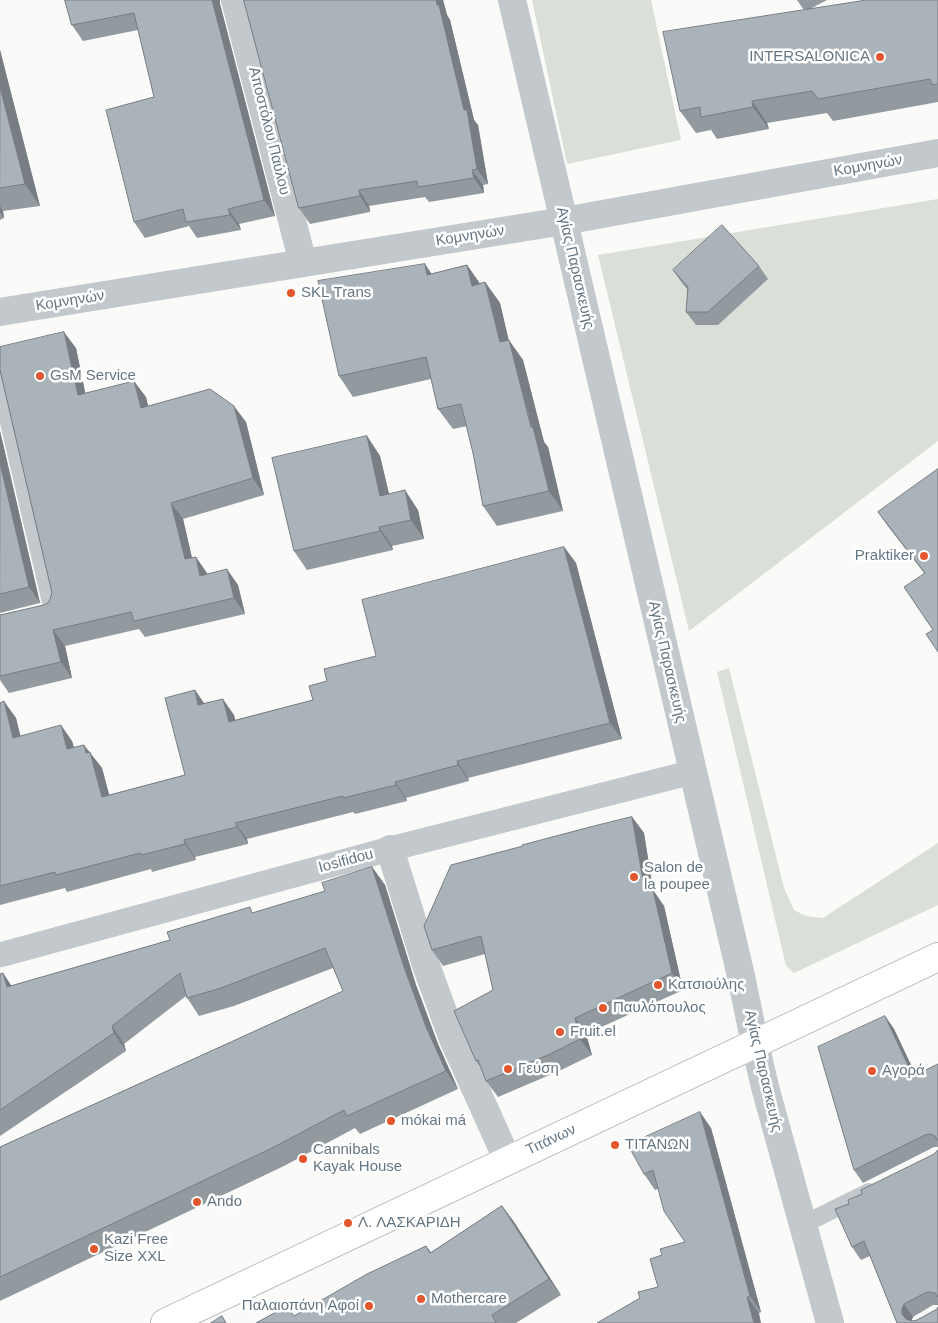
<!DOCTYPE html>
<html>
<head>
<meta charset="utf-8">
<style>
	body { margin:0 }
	canvas { display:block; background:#fafaf8 }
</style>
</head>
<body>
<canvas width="938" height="1323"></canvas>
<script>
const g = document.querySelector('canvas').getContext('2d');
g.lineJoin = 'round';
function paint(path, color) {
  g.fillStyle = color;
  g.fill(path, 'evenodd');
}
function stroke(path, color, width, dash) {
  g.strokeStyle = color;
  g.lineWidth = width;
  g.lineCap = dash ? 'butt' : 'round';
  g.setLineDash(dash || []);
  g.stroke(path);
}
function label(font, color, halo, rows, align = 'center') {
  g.font = font + ' Arial,sans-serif';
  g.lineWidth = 5;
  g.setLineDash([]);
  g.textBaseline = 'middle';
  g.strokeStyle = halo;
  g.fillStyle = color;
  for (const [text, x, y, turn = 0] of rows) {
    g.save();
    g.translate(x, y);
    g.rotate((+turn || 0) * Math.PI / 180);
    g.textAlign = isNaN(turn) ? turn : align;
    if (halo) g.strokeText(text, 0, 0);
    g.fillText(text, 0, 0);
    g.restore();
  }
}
paint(new Path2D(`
	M532 0H651L681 140 567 164Z
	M938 199V441L689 631 598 255Z
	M729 668 784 888 794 910 806 916 823 918 938 843V905L794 973 786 966 717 672Z`), '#dadfd7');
const secondary = new Path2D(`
	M165 1323 938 957`);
stroke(secondary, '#b3babf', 30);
stroke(new Path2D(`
	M0 384 53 611 42 614
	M802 1225 869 1192`), '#c3c8cc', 18);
stroke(new Path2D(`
	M0 955 390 849 693 772`), '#c3c8cc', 25);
stroke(new Path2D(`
	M235 0 303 263
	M0 312 564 221 938 153
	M390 849 427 968 453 1039 508 1161
	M755 1044 765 1087 830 1323`), '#c3c8cc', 28);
stroke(new Path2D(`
	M512 0 741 976 755 1044`), '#c3c8cc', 28);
stroke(secondary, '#fff', 28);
paint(new Path2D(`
	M65 0H220V4L275 216 239 224 241 230 197 238 189 226 145 238 134 222 154 97 138 30 83 41 72 25Z
	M244 0H443L447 15 450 20 474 120 478 125 488 184 483 185 484 193 429 202 425 197 369 206 370 212 310 224 299 208Z
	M797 0H827L810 9 938 0V102L833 121 827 113 767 123 769 129 717 139 711 130 696 133 680 111 804 10Z
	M0 50 40 206 3 211 4 218 0 220Z
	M425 264 431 274 467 265 480 284 485 282 500 303 508 340 523 360 544 442 548 447 563 511 497 526 483 506 473 453 467 426 453 429 438 409 431 379 353 397 339 376Z
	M759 266 768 279 718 325H696L686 312 688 290 682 283 673 270Z
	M0 347 76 348 85 393 146 397 148 406 246 422 264 495 183 519 192 558 208 574 238 585 245 614 145 637 139 629 65 646 72 678 9 693 0 680V615L44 605 49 602 52 593 1 375 0 374Z
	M0 431 40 603 0 613Z
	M367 436 380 456 389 494 418 510 424 539 392 546 393 550 307 570 294 551Z
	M938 469 933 630 924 573 887 525 878 512Z
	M564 547 576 563 622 739 468 778 469 781 406 798 407 801 355 814 353 812 247 839 248 844 195 857 196 860 152 872 151 869 67 892 65 888 0 905V703L16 718 20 736 72 741 74 748 89 752 102 768 109 795 185 775 195 690 204 704 234 715 235 720 313 700 327 681 376 656Z
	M632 817 644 833 653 890 664 906 683 990 586 1034 592 1055 559 1071 498 1097 486 1081 482 1069 476 1061 493 990 485 954 443 966 432 950 523 846Z
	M372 867 385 885 416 985 438 1044 458 1089 360 1134 355 1128 284 1166 0 1301V1147L343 991 333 968 234 1006 199 1016 186 996 124 1044 126 1051 0 1136V974L3 973 11 986 170 940 325 891Z
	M885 1016 894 1029 916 1075 938 1064V1147H934L863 1183 854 1170Z
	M711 1128 761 1312 759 1313 658 1287 662 1255 685 1242 658 1189 655 1190 644 1174Z
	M938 1150V1305H933L913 1317 911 1321 938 1323H897L870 1256 861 1260 852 1247 849 1204 862 1194 934 1154Z
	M502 1206 514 1222 561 1295 516 1323H256L287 1306 294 1316 426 1246 431 1252Z`), '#929a9f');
paint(new Path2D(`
	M212 0H220V4L275 216 264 200Z
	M436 0H443L447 15 450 20 474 120 478 125 488 184 477 169 464 110Z
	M0 50 40 206 25 184 0 87Z
	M752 101 767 123 769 129 753 107Z
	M472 170 483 185 484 193 474 178Z
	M359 190 369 206 370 212 360 196Z
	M0 206 3 211 4 218 0 212Z
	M228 209 239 224 241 230 230 215Z
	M425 264 439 285 427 275Z
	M467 265 481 285 472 286Z
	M485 282 500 303 514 362 500 342Z
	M64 332 76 348 89 411 78 395Z
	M509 340 523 360 544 442 548 447 563 511 549 491Z
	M134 381 146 397 152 424 141 408Z
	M234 406 246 422 264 495 253 478Z
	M0 431 40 603 29 587 0 463Z
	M367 436 380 456 394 515 380 496Z
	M405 490 418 510 424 539 411 520Z
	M171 503 183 519 196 575 185 559Z
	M379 527 392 546 393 550 380 531Z
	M564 547 576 563 622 739 610 723Z
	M196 557 207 573 212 592 200 576Z
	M227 569 238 585 245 614 234 598Z
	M53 630 65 646 72 678 61 662Z
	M195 690 206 706 198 705Z
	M223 699 234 715 240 738 229 722Z
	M4 701 16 718 25 754 13 738Z
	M61 725 72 741 79 765 67 749Z
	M84 745 102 768 114 813 102 797 86 753Z
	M457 761 468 778 469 781 458 765Z
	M395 782 406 798 407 801 396 785Z
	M632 817 644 833 653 890 664 906 683 990 672 973 645 891Z
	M235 823 247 839 248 844 237 827Z
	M184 840 195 857 196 860 185 844Z
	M372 867 385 885 416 985 438 1044 458 1089 446 1071 426 1027 404 967Z
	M3 973 15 991 7 987Z
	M885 1016 894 1029 922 1089 913 1076Z
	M575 1018 586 1034 592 1055 580 1039Z
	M112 1026 124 1044 126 1051 114 1033Z
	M700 1112 711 1128 761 1312 750 1296Z
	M502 1206 514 1222 561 1295 549 1279Z
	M747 1297 759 1313 761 1323H754Z
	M904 1304 913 1317 911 1322 908 1323 902 1314V1309Z`), '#777d82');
const building = new Path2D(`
	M65 0H212L264 200 228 209 230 215 186 222 183 209 134 222 106 110 154 97 134 13 72 25Z
	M244 0H436L437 5H439L464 110H467L477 169 472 170 474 178 418 187 417 181 359 190 360 196 299 208Z
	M867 0H938V84L932 85 930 79 818 99 812 91 752 101 753 107 701 117 700 107 680 111 663 32Z
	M0 87 25 184 0 188Z
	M722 225 759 266 708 312H686L688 287 673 270Z
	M425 264 427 275 467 265 472 286 485 282 500 342 509 340 531 427H533L549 491 483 506 473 453 461 404 438 409 426 357 339 376 318 281Z
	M64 332 78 395 134 381 141 408 210 389 234 406 253 478 171 503 185 559 196 557 200 576 227 569 234 598 134 621 131 612 53 630 61 662 0 676V615L44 605 49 602 52 593 0 370V347Z
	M367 436 380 496 405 490 411 520 379 527 380 531 294 551 272 458Z
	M0 463 29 587 0 594Z
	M938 469V652L926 634 933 630 904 587 925 573 878 512Z
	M564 547 610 723 457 761 458 765 395 782 396 785 343 798V796L235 823 237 827 184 840 185 844 141 855 140 853 56 875 55 872 0 886V703L4 701 13 738 61 725 67 749 84 745 86 753 90 752 102 797 185 775 165 698 195 690 198 705 223 699 229 722 313 700 309 686 327 681 324 669 376 656 362 600Z
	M632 817 645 891 653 890 672 973 575 1018 580 1039 548 1055 486 1081 478 1060 476 1061 454 1011 493 990 481 936 432 950 424 926 451 865 523 846 522 845 594 826Z
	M372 867 404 967 426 1027 446 1071 347 1116 344 1110 272 1148 0 1277V1147L343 991 325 948 221 988 187 998 180 973 112 1026 114 1033 0 1110V974L3 973 7 987 170 940 167 932 250 907 252 913 325 891 322 883Z
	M885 1016 913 1076 938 1064V1141L935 1136 930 1134 925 1135 854 1170 818 1047Z
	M700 1112 750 1296 747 1297 754 1323H597L640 1298 638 1292 658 1287 650 1259 662 1255 660 1249 685 1242 664 1211 653 1170 644 1174 628 1145Z
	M938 1150V1297L935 1293 929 1292 925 1293 904 1304 902 1309V1314L906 1319 912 1321 917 1320 937 1309 938 1307V1323H897L864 1241 852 1247 835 1209 849 1204 848 1200 862 1194 861 1190 934 1154Z
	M502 1206 549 1279 492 1315 496 1323H256L287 1306 294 1316 367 1274 426 1246 430 1253Z
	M222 1316 226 1323H211Z`);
paint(building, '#aab3b9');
stroke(building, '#777d82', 1);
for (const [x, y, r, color] of [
	[880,57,5,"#e4572e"],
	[291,293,5,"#e4572e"],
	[40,376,5,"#e4572e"],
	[924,556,5,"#e4572e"],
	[634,877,5,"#e4572e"],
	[658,985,5,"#e4572e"],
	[603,1008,5,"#e4572e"],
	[560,1032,5,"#e4572e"],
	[508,1069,5,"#e4572e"],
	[872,1071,5,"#e4572e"],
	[391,1121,5,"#e4572e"],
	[615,1145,5,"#e4572e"],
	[303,1159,5,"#e4572e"],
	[197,1202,5,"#e4572e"],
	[348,1223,5,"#e4572e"],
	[94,1249,5,"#e4572e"],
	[421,1299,5,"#e4572e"],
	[369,1306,5,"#e4572e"]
]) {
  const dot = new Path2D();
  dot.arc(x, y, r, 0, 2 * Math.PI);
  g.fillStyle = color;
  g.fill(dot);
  stroke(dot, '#fff', 2);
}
label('15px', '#657683', '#fff', [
	["INTERSALONICA",870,57,"right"],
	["SKL Trans",301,293],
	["GsM Service",50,376],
	["Praktiker",914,556,"right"],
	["Salon de",644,868],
	["la poupee",644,885],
	["Κατσιούλης",668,985],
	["Παυλόπουλος",613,1008],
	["Fruit.el",570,1032],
	["Γεύση",518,1069],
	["Αγορά",882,1071],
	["mókai má",401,1121],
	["ΤΙΤΑΝΩΝ",625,1145],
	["Cannibals",313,1150],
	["Kayak House",313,1167],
	["Ando",207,1202],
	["Λ. ΛΑΣΚΑΡΙΔΗ",358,1223],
	["Kazi Free",104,1240],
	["Size XXL",104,1257],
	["Mothercare",431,1299],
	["Παλαιοπάνη Αφοί",359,1306,"right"]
], 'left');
label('15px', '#657683', '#fff', [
	["Αποστόλου Παύλου",269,131,76],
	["Κομνηνών",868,166,-10],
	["Κομνηνών",470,236,-9],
	["Αγίας Παρασκευής",575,268,77],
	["Κομνηνών",70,301,-9],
	["Αγίας Παρασκευής",667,662,77],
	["Iosifidou",346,861,-15],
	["Αγίας Παρασκευής",763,1071,77],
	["Τιτάνων",551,1140,-25]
]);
</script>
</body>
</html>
